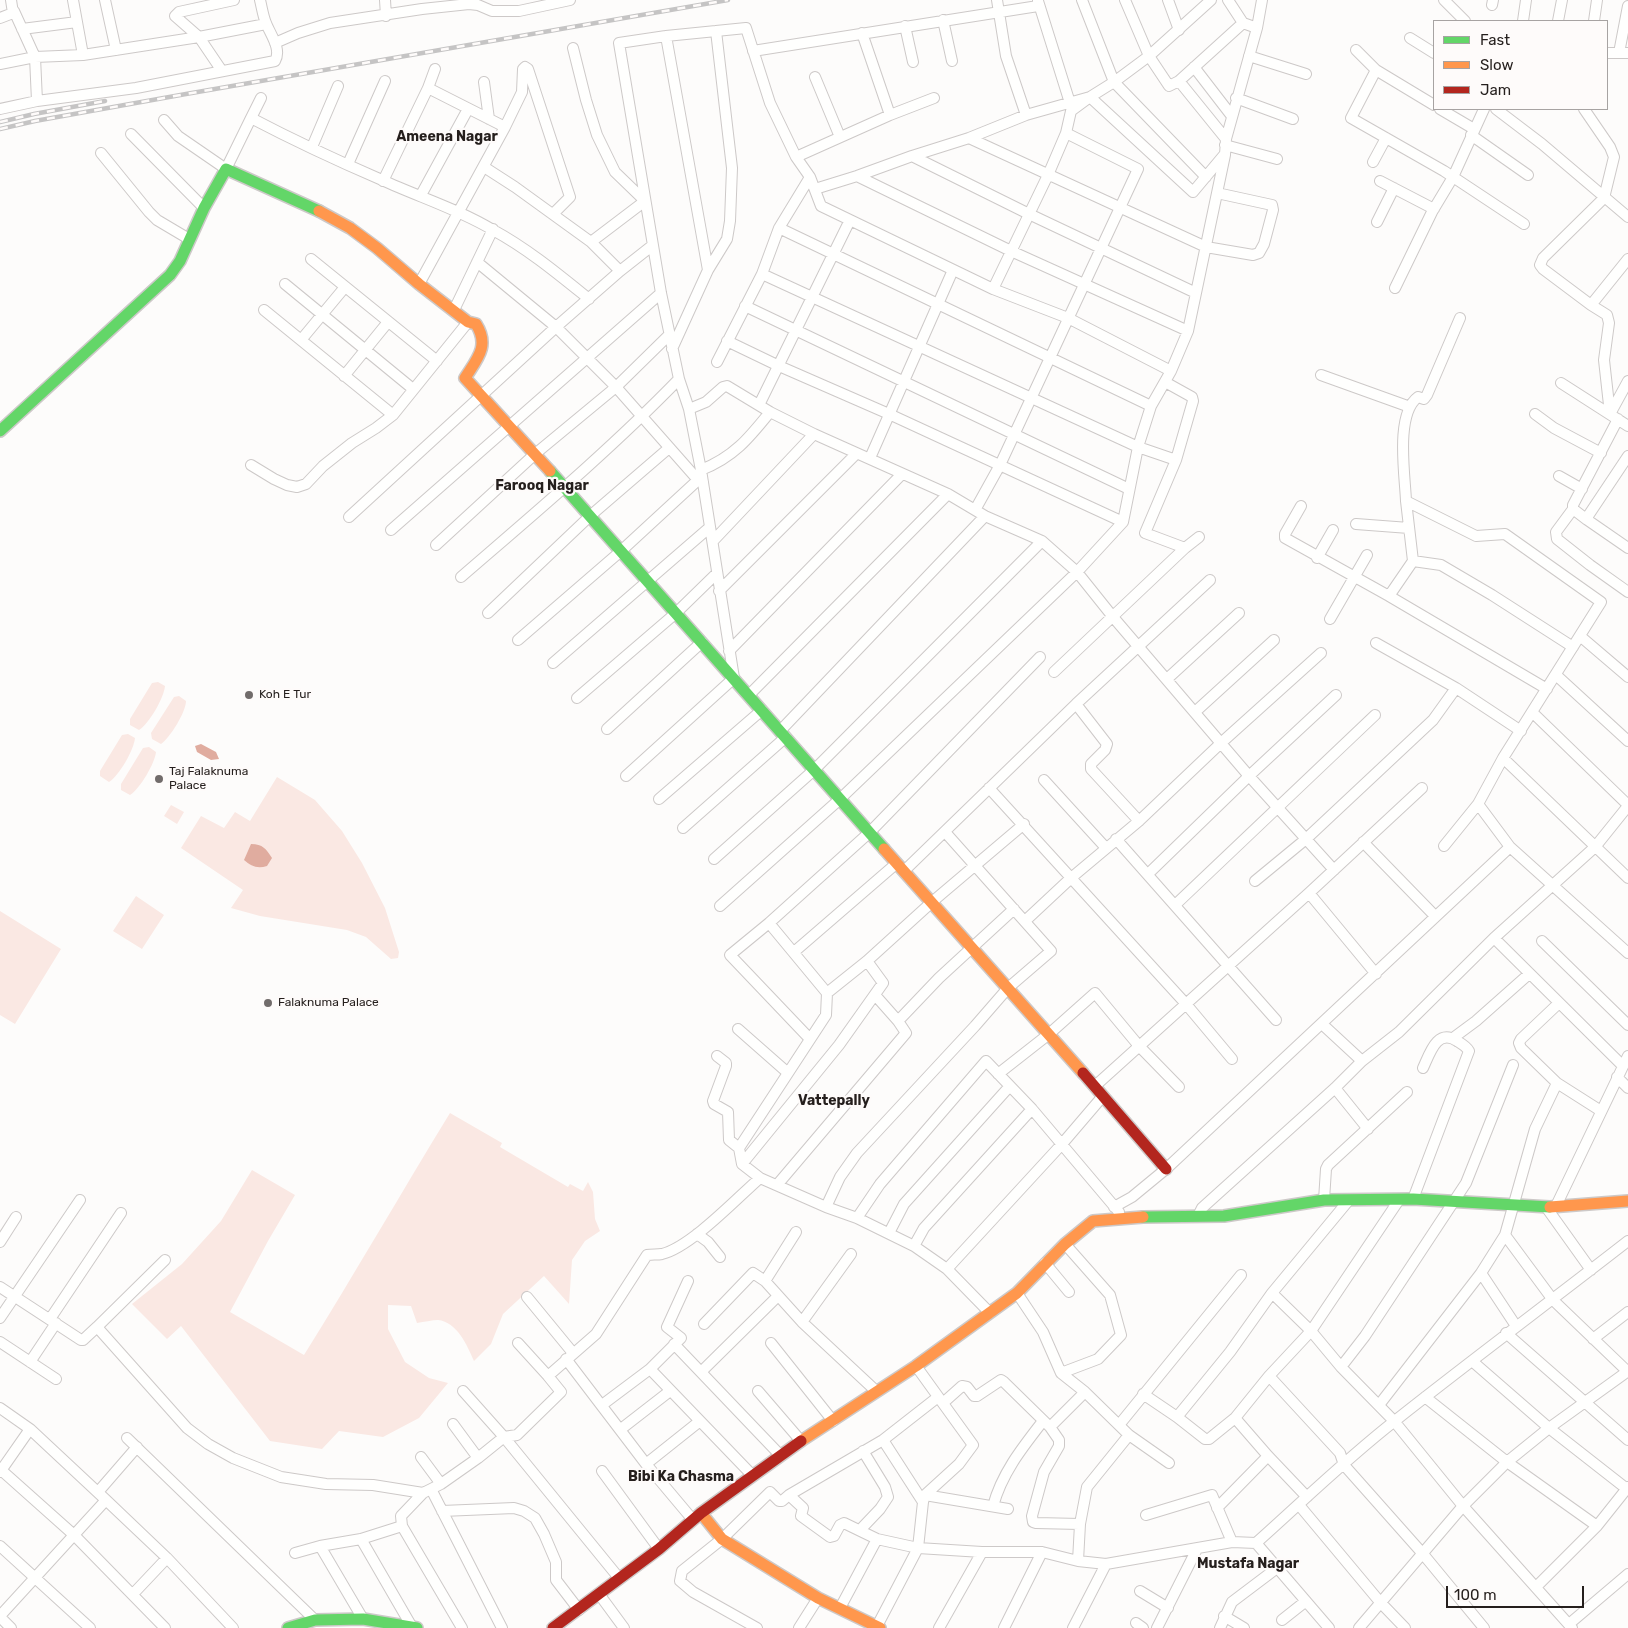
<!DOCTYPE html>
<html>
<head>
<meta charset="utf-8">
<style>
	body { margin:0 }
	#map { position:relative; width:1628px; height:1628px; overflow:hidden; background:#fdfcfb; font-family:Rubik,sans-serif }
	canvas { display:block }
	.legend { position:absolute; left:1433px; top:20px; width:175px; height:90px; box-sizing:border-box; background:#fefbfa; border:1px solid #a7a3a2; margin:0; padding:6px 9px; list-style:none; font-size:15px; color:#251f1d }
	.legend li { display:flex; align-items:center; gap:10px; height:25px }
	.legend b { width:25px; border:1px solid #a7a3a2 }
	.scale { position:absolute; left:1446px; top:1586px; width:138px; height:22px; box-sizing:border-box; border:2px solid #251f1d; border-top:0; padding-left:6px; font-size:15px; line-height:18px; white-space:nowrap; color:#251f1d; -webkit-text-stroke:4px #fefbfa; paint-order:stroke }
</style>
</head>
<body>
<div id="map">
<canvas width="1628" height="1628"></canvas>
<ul class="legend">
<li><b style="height:6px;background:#63d668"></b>Fast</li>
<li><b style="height:6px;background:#ff974d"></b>Slow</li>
<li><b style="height:6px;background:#b3261e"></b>Jam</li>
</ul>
<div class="scale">100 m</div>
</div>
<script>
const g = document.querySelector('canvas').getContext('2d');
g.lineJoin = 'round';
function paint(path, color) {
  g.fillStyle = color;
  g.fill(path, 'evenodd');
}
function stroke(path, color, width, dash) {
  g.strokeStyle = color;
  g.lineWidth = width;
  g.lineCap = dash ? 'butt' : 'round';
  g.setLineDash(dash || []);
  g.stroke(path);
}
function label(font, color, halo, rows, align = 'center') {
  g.font = font + ' Rubik,sans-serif';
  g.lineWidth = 4.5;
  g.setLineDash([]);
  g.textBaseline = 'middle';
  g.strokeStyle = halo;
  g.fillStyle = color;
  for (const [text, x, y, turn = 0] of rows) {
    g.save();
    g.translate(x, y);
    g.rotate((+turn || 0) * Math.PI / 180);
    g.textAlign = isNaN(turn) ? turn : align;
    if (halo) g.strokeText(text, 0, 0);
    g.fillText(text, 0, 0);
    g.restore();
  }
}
paint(new Path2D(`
	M158 682 165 686C164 698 149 724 139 730L130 725V719L152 683Z
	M179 696 186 701C186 712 170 738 161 744L152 739 151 733 174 697Z
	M128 734 135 738C134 750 119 776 109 782L100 776V771L122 735Z
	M149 747 156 752C155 763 140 789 130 795L121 790V784L143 748Z
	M277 777 315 800 342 831 362 863 385 908 399 952 398 958 391 959 366 937 347 930 260 916 231 908 243 890 181 848 201 816 224 828 235 812 250 821Z
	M171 805 184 812 177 824 164 816Z
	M136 896 164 915 142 949 113 931Z
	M0 911 61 949 15 1024 0 1015Z
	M450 1113 502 1143 500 1147 568 1187 570 1184 583 1191 588 1182 593 1192 595 1219 600 1231 585 1241 572 1260 569 1304 544 1276 503 1314 491 1344 474 1361C467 1345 457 1322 438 1320 432 1320 424 1322 417 1323L411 1306 388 1305V1329L405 1362 429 1378 448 1383 419 1418 383 1437 339 1431 322 1449 270 1441 181 1326 167 1339 132 1304 182 1264 221 1221 252 1170 295 1195 268 1241 230 1312 304 1355C354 1275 401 1193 450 1113Z`), '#fae8e3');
paint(new Path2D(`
	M201 744 216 752 219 759 211 760 197 752 195 746Z
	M251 844C263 844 266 849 272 858L267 866C257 869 251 866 244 860Z`), '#e0ac9f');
const street = new Path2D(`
	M73 0 83 55
	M105 0 116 50
	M385 0 386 16
	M997 0 1006 56 1026 115
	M1082 0 1114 82 1206 177
	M1125 0 1149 56 1169 86 1179 81 1243 23
	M1168 0 1179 30
	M1228 0 1243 23 1257 28
	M1444 0 1465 21
	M1038 1 1070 103
	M1492 5 1493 0
	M14 11 35 57 37 101
	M0 18 13 13 11 0
	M943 20 952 61
	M1523 21 1526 0
	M1558 21 1562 0
	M1594 21 1597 0
	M905 26 913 62
	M22 29 77 22
	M862 33 890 115
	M666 36 708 270 672 349
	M1410 38 1434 53
	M275 43 298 33 330 23 422 9 469 4 478 5 492 11H519L570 0
	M573 48 586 100 597 135 615 172 645 201 591 242
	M1356 50 1376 70
	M753 51 1038 6
	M1607 53H1628
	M1619 53 1628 6
	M1249 56 1306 74
	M0 64 35 57 83 55 199 37 266 24
	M1194 67 1231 115
	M222 71 199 37 175 16 179 12 234 0
	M815 77 840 137
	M1179 81 1226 139
	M484 82 489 119
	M428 88 505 127
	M1236 98 1293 119
	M1434 105 1376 70 1351 118 1444 171 1524 224
	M0 109 37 101 136 88 275 61C282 49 270 34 266 23 263 16 262 8 260 0
	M1440 109 1474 129
	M1496 109 1542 144 1628 217
	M1584 109 1610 147 1614 157 1604 198 1543 258 1540 265 1543 269 1591 305
	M251 118 261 98
	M164 120 178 136 226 169 251 118C293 140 338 161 382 180 419 197 458 209 493 230 528 249 558 274 589 299
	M131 134 204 208
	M1471 135 1528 175
	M969 138 1206 247 1253 255 1259 253 1264 244 1273 210 1272 205 1217 193
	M1225 145 1277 159
	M312 147 338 86
	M101 153 149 212 157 220 189 239
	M912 156 1029 214 1196 293
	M796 157 890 115 934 98
	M1373 162 1386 138
	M348 164 385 81
	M484 167 515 187 591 242 620 271
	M857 176 1011 251 1188 331
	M383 181 428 88 435 69
	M1380 181 1434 209
	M815 189 857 176 912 156 969 138 1026 115 1090 97 1114 82 1149 56 1211 0
	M421 195 468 109
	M1377 222 1394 188
	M779 228 1151 406
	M311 259 437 361
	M477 262 556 327 616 387 698 480
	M708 270 727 239 730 221 732 168 716 31
	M762 274 1138 447 1176 460
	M285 284 413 389
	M419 284 505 127 522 92 523 69 525 67 528 69 570 197 553 214
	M1395 288 1432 212 1453 177 1484 109
	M993 289 1048 175 1066 133 1071 111 1090 97 1193 192 1224 155
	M745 306 1129 489
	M264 310 393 415
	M454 310 493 229
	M301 340 345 287
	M727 341 779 366 889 414 1123 522
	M717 362 762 274 779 228 810 177
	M1321 375 1410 407
	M344 376 388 322
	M1165 382 1192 397 1193 401 1176 460 1145 533 1185 548
	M1561 383 1628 426
	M759 405 850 220
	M689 409 706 402 723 387 727 386 770 412 814 434 948 494 985 516 1042 541 1077 572 1113 617 1249 776 1334 870
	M1535 414 1554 428 1601 453
	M1610 414 1604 360 1609 323 1607 315 1591 305 1628 259
	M1610 414 1628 381
	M1618 419 1573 505V509L1586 519 1628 548
	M870 458 953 270
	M251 465 274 479 287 485 297 487 306 484 323 466 352 443 376 428 393 415 468 322
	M701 470C734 457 749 438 770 412
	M1559 476 1582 489
	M1406 501 1413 561 1389 596 1547 689
	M1301 506 1285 534V538L1389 596
	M1573 509 1556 532 1557 539 1590 565 1628 592
	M975 510 1000 465 1138 169 1066 133
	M349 517 556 327 620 271 653 245
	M1586 519 1628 456
	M1356 524 1409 528
	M391 530 661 293
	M713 541 814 434
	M436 545 535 454 616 387 669 335
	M1317 558 1333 530
	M1413 561 1441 565 1492 595 1573 647
	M461 577C535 513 610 450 679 379
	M719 591 856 454
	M488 613 590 516 669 448
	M1330 619 1367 555
	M1580 636 1628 677
	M518 640 621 551 698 480 703 482
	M1376 643 1456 688 1521 731
	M729 651 902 474
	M553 663 710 527
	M1054 672 1185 548 1199 537
	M1556 675 1628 741
	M1167 679 1239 613
	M749 695 948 494
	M577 698 676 613 717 573
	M1076 704 1107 744 1105 750 1091 764V769L1139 821
	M1195 712 1274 640
	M1532 712 1628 805
	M607 729 702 642
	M780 731 985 516
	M1503 758 1628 878
	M626 776 734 678 701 470 689 409 679 379 661 293 619 43 666 36 746 28 770 103 796 157 810 177 821 206 993 289 1068 318 1171 371
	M1044 780 1106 848
	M989 788 1186 1004 1232 1059
	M659 799 762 710
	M1478 804 1510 847 1628 953
	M683 828 786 737
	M1116 839 1276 1020
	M1363 842 1435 916
	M1444 846 1478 804 1503 758 1601 602 1505 534 1476 536 1406 501C1405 475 1395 414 1418 397L1424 399 1427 395 1460 318
	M714 859 814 770 1042 541
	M904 871 1076 704 1210 580
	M1148 874 1249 776 1336 695
	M1255 881 1306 839 1433 720 1456 688
	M1309 893 1376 974
	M1175 905 1375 715
	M720 906 840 799 1077 572 1123 522 1138 447 1151 406 1171 371 1188 331 1225 155 1226 139 1257 28 1262 0
	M1025 921 1071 878 1139 821 1221 743 1321 653
	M769 923 827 993
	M1494 938 1623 1066
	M1542 941 1628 1025
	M794 952 897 863
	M875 995 898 1021
	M1559 1003 1521 1039 1519 1043 1521 1048 1557 1083 1601 1111
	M1322 1024 1362 1061
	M738 1029 788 1073
	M1453 1038 1476 1021 1529 974
	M810 1039 730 955 769 923 870 832 1040 657
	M717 1056 726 1063V1066L713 1101 714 1104 728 1112 729 1140 739 1148
	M998 1074 1049 1034 1095 993 1139 1046 1179 1087
	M1617 1077 1628 1088
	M1095 1086 1309 893 1422 788
	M1335 1088 1368 1129
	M742 1164 839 1045 883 983 867 961
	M760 1178 742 1164 739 1148 826 1015 827 993 867 961 932 902 1024 824
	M777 1185 906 1033 898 1021 939 978 1014 909
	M1413 1199 1469 1051C1466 1046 1462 1044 1457 1041 1437 1028 1430 1053 1423 1068
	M1324 1200 1326 1169 1328 1165 1407 1092
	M1556 1206 1628 1056
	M826 1207 840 1177 857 1153 975 1026 1008 988 1051 951 945 832
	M1114 1207 1132 1197 1166 1169 1510 847
	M1546 1207 1591 1270
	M1198 1216 1202 1208 1335 1088 1362 1061 1399 1032 1494 938 1595 847 1628 806
	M857 1218 880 1184 986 1061 1032 1109 1119 1212
	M889 1233 904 1204 1009 1087
	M697 1234 708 1242 720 1257
	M1505 1235 1553 1300 1628 1372
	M0 1242 16 1217
	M914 1246 924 1228 1032 1109
	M1045 1263 1069 1292
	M947 1269 1062 1144 1103 1096
	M1481 1273 1516 1326
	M765 1281 796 1232
	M0 1287 81 1340H83L97 1327 187 1428 208 1444 233 1458 281 1477 326 1484 373 1485 423 1493 441 1484 478 1458 504 1437 517 1435 561 1392 548 1376 596 1334 647 1255C652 1254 657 1255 662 1254 691 1247 737 1198 760 1178L826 1207 857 1218 914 1246 947 1269 990 1313
	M1017 1293 1043 1332 1061 1373 1098 1359 1121 1335 1110 1295 1065 1244
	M1272 1293 1311 1331 1341 1367 1394 1421 1463 1506 1572 1628
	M527 1297 573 1353
	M0 1318 80 1200
	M50 1319 121 1213
	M802 1322 851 1254
	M704 1324 753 1273 765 1281 802 1322 876 1391
	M97 1327 165 1260
	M1506 1333 1628 1440
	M1593 1339 1628 1312
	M0 1342 56 1379
	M518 1343 548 1376
	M771 1343 833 1421
	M674 1344 781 1456
	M566 1359 646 1464 693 1520
	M1472 1361 1549 1428 1627 1489
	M30 1362 56 1323
	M1341 1367 1365 1336 1466 1183 1513 1065
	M650 1369 753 1476
	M701 1372 778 1296
	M1061 1373 1085 1392 1129 1435 1169 1463
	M1269 1376 1340 1453 1344 1465 1423 1554 1484 1628
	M463 1391 504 1437 619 1578
	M758 1391 801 1441
	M1143 1394 1177 1417 1205 1439H1209L1235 1418 1269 1376 1311 1331 1399 1200
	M1425 1397 1507 1462 1597 1526
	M943 1403 962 1386 967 1387 974 1396H977L1001 1380 1004 1382 1050 1427 1059 1440V1446L1044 1472 1032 1516 1033 1522 1036 1523 1080 1524
	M602 1405 650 1369 681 1338 667 1327 688 1281
	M1379 1405 1481 1273 1505 1235 1535 1129 1557 1083
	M0 1408 30 1429 106 1500 167 1558 233 1628
	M1177 1417 1230 1352 1272 1293 1349 1200
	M1235 1418 1268 1456 1307 1497
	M453 1424 478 1458
	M1119 1425 1241 1275
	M1050 1427 1085 1392
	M621 1429 670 1391
	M127 1438 315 1620
	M883 1440 923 1502
	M421 1457 441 1484
	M646 1464 700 1421
	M0 1469 74 1535 165 1628
	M602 1471 659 1549
	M0 1472 30 1429
	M431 1489 502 1628
	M98 1492 137 1447
	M789 1495 803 1508 801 1516 830 1537 834 1536 840 1525 844 1523 877 1539 918 1548 982 1552H1042L1078 1561 1106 1564 1232 1542 1256 1543C1302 1502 1347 1458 1396 1420 1473 1359 1551 1301 1628 1241
	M925 1495 1008 1509
	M1299 1505 1380 1602 1405 1628
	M993 1506C1002 1473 1022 1448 1043 1421
	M1217 1508 1268 1456
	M442 1511 514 1508 524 1511 535 1518 544 1534 556 1562V1580L579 1610
	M1146 1515 1212 1495 1232 1542
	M402 1526 401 1516 423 1493
	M860 1530 880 1509 888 1497 885 1487 863 1451
	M361 1539 412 1627
	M1256 1543 1329 1628
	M0 1546 90 1628
	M320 1546 363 1619
	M295 1553 320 1546 361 1539 402 1526 462 1628
	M1078 1561 1080 1524 1087 1487 1129 1435
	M1536 1587 1597 1526 1628 1487
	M1140 1591 1168 1608
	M133 1594 167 1558
	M599 1594 624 1628
	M840 1608 877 1539
	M0 1616 106 1500
	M1224 1616 1244 1628
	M0 1617 11 1628
	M1282 1620 1306 1601
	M1136 1623 1143 1628
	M1569 1624 1628 1574
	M757 1628 693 1592 680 1581 682 1571 722 1539 770 1492 779 1501H782L789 1495 883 1440 938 1397
	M799 1628 818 1598
	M876 1628 918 1548 923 1502 925 1495 959 1464 973 1445 916 1366
	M939 1628 982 1552
	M1004 1628 1042 1552
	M1073 1628 1106 1564
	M1157 1628 1197 1549
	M1220 1628 1232 1602 1277 1568
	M1359 1628 1463 1506 1507 1462 1549 1428 1628 1371`);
const fast = new Path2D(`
	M0 431 170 275 180 261 204 208 226 169 319 211
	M550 471 884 849
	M1143 1217 1224 1216 1324 1200 1413 1199 1550 1207
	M288 1628 315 1620 363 1619 417 1628`);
const slow = new Path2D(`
	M319 211 350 228 377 248 419 284 468 322 476 324C490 346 477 359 465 378L550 471
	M884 849 1083 1073
	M1550 1207 1628 1201
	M801 1441 916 1366 1017 1293 1065 1244 1093 1221 1143 1217
	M701 1513 722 1539 818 1598 880 1628`);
const jam = new Path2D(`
	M1083 1073 1166 1169
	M553 1628 659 1549 701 1513 801 1441`);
stroke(street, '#cdc9c8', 12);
stroke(fast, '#cdc9c8', 14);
stroke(slow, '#cdc9c8', 14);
stroke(jam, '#cdc9c8', 14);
stroke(street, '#fffffe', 10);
stroke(fast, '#63d668', 11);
stroke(slow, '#ff974d', 11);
stroke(jam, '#b3261e', 11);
const rail = new Path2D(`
	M0 122 34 114 105 101
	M0 129 35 121 186 94 728 0`);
stroke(rail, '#c5c4c4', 4.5);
stroke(rail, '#fefbfa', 2.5, [8]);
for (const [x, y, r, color] of [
	[249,695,5,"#716c6b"],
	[159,779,5,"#716c6b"],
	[268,1003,5,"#716c6b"]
]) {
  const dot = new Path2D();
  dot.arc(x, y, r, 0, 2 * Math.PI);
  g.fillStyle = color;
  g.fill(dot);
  stroke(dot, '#fefbfa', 2);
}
label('12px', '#251f1d', '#fefbfa', [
	["Koh E Tur",259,695],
	["Taj Falaknuma",169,772],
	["Palace",169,786],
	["Falaknuma Palace",278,1003]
], 'left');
label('bold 14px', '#251f1d', '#fefbfa', [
	["Ameena Nagar",447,137],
	["Farooq Nagar",542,486],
	["Vattepally",834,1101],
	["Bibi Ka Chasma",681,1477],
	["Mustafa Nagar",1248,1564]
]);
</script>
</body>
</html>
